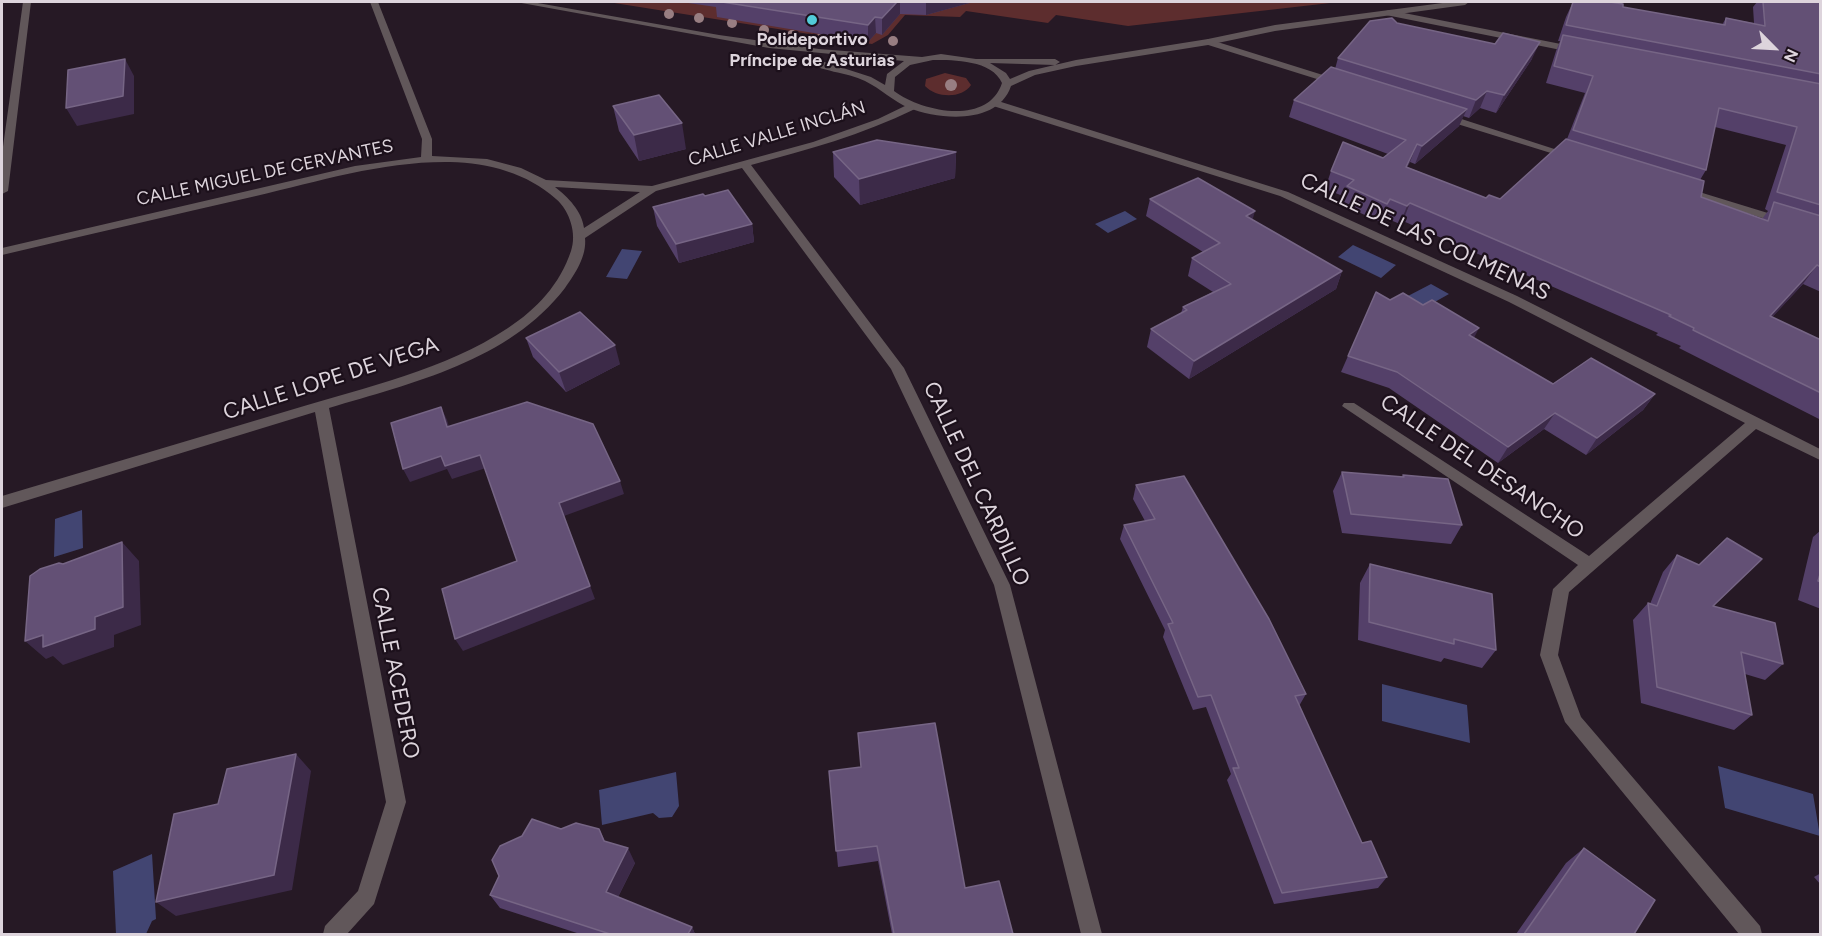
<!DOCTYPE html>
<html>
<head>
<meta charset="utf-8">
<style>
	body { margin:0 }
	#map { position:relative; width:1822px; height:936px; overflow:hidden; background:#261925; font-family:Figtree,sans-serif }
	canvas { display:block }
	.frame { position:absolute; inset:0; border:3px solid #ddd4dc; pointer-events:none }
	.north { position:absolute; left:1744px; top:18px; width:60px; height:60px; -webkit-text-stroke:4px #1c101b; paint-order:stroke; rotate:114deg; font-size:16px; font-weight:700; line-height:24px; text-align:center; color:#ddd4dc }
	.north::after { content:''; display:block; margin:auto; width:21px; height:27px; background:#ddd4dc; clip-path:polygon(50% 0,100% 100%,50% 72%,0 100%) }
</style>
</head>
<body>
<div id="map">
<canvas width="1822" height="936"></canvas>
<div class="frame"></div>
<div class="north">N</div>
</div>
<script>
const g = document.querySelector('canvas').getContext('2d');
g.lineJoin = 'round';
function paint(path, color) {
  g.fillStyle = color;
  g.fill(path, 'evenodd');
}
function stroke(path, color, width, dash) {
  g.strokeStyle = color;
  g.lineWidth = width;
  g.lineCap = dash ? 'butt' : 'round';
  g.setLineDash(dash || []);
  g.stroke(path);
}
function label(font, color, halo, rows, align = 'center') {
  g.font = font + ' Figtree,sans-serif';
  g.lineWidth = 4.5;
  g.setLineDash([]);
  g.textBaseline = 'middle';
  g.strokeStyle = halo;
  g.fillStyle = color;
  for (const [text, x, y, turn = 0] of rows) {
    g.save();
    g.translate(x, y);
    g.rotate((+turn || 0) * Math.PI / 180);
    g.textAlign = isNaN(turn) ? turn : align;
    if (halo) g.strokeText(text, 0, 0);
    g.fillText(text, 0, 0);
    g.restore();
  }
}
paint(new Path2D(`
	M608 2H1339L1128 26 1056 15 1048 23 966 11 960 17 905 15 888 35 872 44Z
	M945 73 966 78 971 85C962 99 936 98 925 86L926 79Z`), '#5d2d2e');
paint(new Path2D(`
	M1125 211 1137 219 1108 233 1095 224Z
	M1353 245 1396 265 1381 278 1338 257Z
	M622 249 642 251 627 279 606 277Z
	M1431 284 1449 294 1424 308 1406 297Z
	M82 510 83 548 54 557 55 519Z
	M1382 684 1467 705 1470 743 1382 721Z
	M1718 766 1813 794 1820 836 1725 808Z
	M676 772 679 806 672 817 659 818 653 813 602 825 599 790Z
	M152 854 156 919 152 921 146 934H116L113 871Z`), '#424572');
paint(new Path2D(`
	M23 2H31L8 191 2 194V154Z
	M370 2H378L432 139V156L487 159 521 168 546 180 652 186 813 142 878 119 907 105H915V109C862 135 807 150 751 165L904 368 1010 585 1102 934H1081L994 585 891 369 742 168 656 191 585 238C587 256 575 274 565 288 509 361 412 383 329 408L406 802 374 904 347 934H323L325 926 358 891 386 802 315 412 2 508V496C99 467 197 438 294 409 366 387 445 370 508 328 537 309 560 284 571 251 577 234 570 211 556 199 527 173 489 163 450 162 384 161 320 181 256 196 172 215 87 235 2 255V248L355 166 421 157 422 139ZM555 187 640 192 584 228C582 211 568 197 555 187Z
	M1389 10 1576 47 1581 50 1576 53 1386 15V11Z
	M1208 39 1342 81 1344 83 1336 85 1205 44 1203 42Z
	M990 101H998L1288 192 1517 296 1820 449V460L1756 429 1569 592 1558 655 1581 717 1760 926 1762 934H1739L1565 722 1540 655 1553 589 1578 565 1342 406 1344 403H1354L1589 556 1745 423 1509 302 1280 196 990 105Z
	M1438 114H1446L1576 156 1567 158 1438 118Z
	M1683 187 1820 229V236L1679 192 1677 190Z`), '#61575a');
paint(new Path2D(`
	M516 2H532L719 35 819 49 922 57 941 54 976 59H1055L1060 62 1055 65 990 63 1006 73 1010 79 1029 71 1076 60 1208 39 1275 25 1450 2H1469L1465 5 1275 31 1208 45 1076 66 1035 75 1011 86C998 125 940 120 909 108 893 101 881 89 865 81 847 72 820 72 804 60L812 58 871 77 885 85 887 74 904 61 769 48ZM933 60C954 60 992 60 1002 83 988 126 922 112 894 91L895 77 910 65Z`), '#61575a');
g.fillStyle = '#987e82';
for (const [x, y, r] of [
	[669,14,5],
	[699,18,5],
	[732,23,5],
	[764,30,5],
	[792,35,5],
	[820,39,5],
	[893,41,5],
	[951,85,6]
]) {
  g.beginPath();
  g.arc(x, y, r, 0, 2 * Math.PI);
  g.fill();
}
paint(new Path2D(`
	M681 2H973L926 15 900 14 882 35 876 33 868 42 717 17 716 7Z
	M1573 2 1623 7 1722 25 1726 18 1754 23 1753 7 1757 2H1821V292L1803 284 1772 317 1821 340V420L1679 348 1681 346 1656 335 1658 333 1403 221 1400 224 1383 217 1380 222 1341 204 1343 196 1325 189 1331 171 1383 158 1388 154 1289 117 1294 100 1335 69 1338 58 1397 23 1532 59 1496 113 1480 108 1469 118 1463 116 1459 126 1415 164 1410 162 1407 167 1486 198 1500 199 1567 139 1585 93 1546 83 1556 51 1560 41H1558L1566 17ZM1715 127 1786 145 1765 209 1768 211 1762 219 1701 197 1700 180 1706 170Z
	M613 106 686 149 639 161 619 131Z
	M833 152H956L955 178 860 205 834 177Z
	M705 196 752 224 754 242 679 263 657 226 653 207Z
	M1150 199 1253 220 1342 271 1336 289 1189 379 1147 347 1151 329 1181 313 1183 307 1213 292 1188 276 1192 258 1203 252 1146 216Z
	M1376 292 1390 300 1474 338 1553 384 1655 394 1643 410 1586 455 1544 429 1498 463 1389 388 1341 372Z
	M526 338 620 364 566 392 533 357Z
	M1342 472 1402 477 1403 475 1462 525 1451 544 1342 533 1333 491Z
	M1136 485 1306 694 1299 706 1362 843 1387 877 1378 888 1274 904 1227 780 1231 774 1206 707 1193 710 1163 637 1165 630 1120 539 1124 525 1145 521 1133 499Z
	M1821 530V609L1798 600 1813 537Z
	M1677 555 1714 607 1783 664 1765 680 1745 674 1752 715 1734 730 1641 703 1633 620 1648 603 1650 604 1663 572Z
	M1370 564 1496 650 1482 668 1444 658 1441 662 1358 640 1360 583Z
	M829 771 965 888 1013 934H892L878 861 838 867Z
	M561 829H599L605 841 635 863 618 897 692 927 695 934H580L500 908 490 895Z
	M1584 848 1634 934H1516L1566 863Z
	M1821 873V885L1814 877Z`), '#544069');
paint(new Path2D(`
	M897 2H900V14L882 35V18Z
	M926 2H973L926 15Z
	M875 17 876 33 868 42V25Z
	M1540 42 1532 59 1496 113 1504 95Z
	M125 59 134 76V114L77 126 66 108Z
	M1487 91 1480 108 1469 118 1476 100Z
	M1467 109 1459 126 1415 164 1422 146Z
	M682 123 686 149 639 161 634 135Z
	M1417 144 1410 162 1399 184 1406 167Z
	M956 152 955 178 860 205 859 179Z
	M1410 203 1403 221 1400 224 1407 206Z
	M1255 211 1250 229 1246 216Z
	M752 224 754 242 679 263 676 244Z
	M1817 265 1803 284 1756 335 1770 316Z
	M1342 271 1336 289 1189 379 1194 361Z
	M1479 328 1471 344 1469 335Z
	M615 345 620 364 566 392 559 372Z
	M1655 394 1643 410 1586 455 1597 438Z
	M441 407 447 420 453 440 447 427Z
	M1555 413 1544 429 1498 463 1508 447Z
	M480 455 486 468 452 479 447 469 410 482 403 469 441 456Z
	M620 481 624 494 564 516 595 599 463 651 455 639 590 586 559 503Z
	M122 542 139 561 141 625 114 635V647L63 665 53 656 46 659 25 641 95 617Z
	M296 754 311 771 292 890 176 916 156 902Z
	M628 848 635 863 614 905 606 892Z
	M692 927 695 934H688Z`), '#3c2a48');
const building = new Path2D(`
	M722 2H897L882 18 875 17 868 25Z
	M1573 2H1610L1623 4V7L1725 25 1726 18 1765 26 1763 2H1821V74L1566 25Z
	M1392 18 1397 23 1495 44 1503 33 1540 42 1504 95 1487 91 1476 100 1338 58 1370 21Z
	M1563 35 1821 84V205L1777 192 1797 127 1719 108 1706 170 1573 130 1593 76 1554 66Z
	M125 59 123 96 66 108 68 70Z
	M1331 67 1467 109 1422 146 1417 144 1406 167 1486 198 1489 195 1500 199 1566 139 1704 181 1701 197 1768 221 1774 202 1821 216V267L1817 265 1770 316 1821 340V393L1693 330 1694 328 1669 316 1671 315 1410 203 1407 206 1390 199 1387 204 1347 186 1354 180 1331 171 1343 142 1383 158 1406 140 1294 100Z
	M659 95 682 123 634 135 613 106Z
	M877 140 956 152 859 179 833 152Z
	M1198 178 1255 211 1246 216 1342 271 1194 361 1151 329 1187 310 1183 307 1231 284 1192 258 1220 243 1150 199Z
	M728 190 752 224 676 244 653 207 703 194 705 196Z
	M1376 292 1390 300 1403 293 1423 305 1432 300 1479 328 1469 335 1553 384 1591 358 1655 394 1597 438 1555 413 1508 447 1397 372 1348 356Z
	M580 312 615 345 559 372 526 338Z
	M527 402 593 424 620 481 559 503 590 586 455 639 442 589 517 561 480 455 445 466 441 456 403 469 391 423 441 407 447 427Z
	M1342 472 1404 477 1403 475 1448 479 1462 525 1351 514Z
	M1184 476 1269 619 1306 694 1295 696 1362 843 1371 841 1387 877 1282 893 1233 768H1239L1211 695 1198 697 1168 624 1173 623 1124 525 1155 519 1136 485Z
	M1727 538 1762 559 1713 606 1775 623 1783 664 1741 652 1752 715 1657 687 1648 603 1657 606 1677 555 1699 565Z
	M122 542 123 607 95 617V629L43 647V635L25 641 30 576 40 569 59 563 63 564Z
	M1370 564 1492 594 1496 650 1454 639V644L1369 622Z
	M1821 571V582L1818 581Z
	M935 723 965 888 999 881 1013 934H894L877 846 836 851 829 771 861 767 858 733Z
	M296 754 274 875 156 902 174 814 218 804 227 769Z
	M532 819 561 829 576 823 599 829 604 841 628 848 606 892 692 927 688 934H610L490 895 499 876 492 860 500 846 522 836Z
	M1584 848 1655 900 1634 934H1524Z`);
paint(building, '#635075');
stroke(building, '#766585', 1.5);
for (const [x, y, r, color] of [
	[812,20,6,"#52cbd8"]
]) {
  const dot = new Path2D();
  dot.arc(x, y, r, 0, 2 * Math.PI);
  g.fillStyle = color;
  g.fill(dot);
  stroke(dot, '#1c101b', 2);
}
label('bold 18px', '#ddd4dc', '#1c101b', [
	["Polideportivo",812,40],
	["Príncipe de Asturias",812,61]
]);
label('18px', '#ddd4dc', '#1c101b', [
	["CALLE VALLE INCLÁN",777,134,-17],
	["CALLE MIGUEL DE CERVANTES",265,173,-12]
]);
label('22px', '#ddd4dc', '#1c101b', [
	["CALLE DE LAS COLMENAS",1425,237,25],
	["CALLE LOPE DE VEGA",331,379,-18],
	["CALLE DEL DESANCHO",1482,467,34],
	["CALLE DEL CARDILLO",976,484,65],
	["CALLE ACEDERO",395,673,79]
]);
</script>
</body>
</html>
